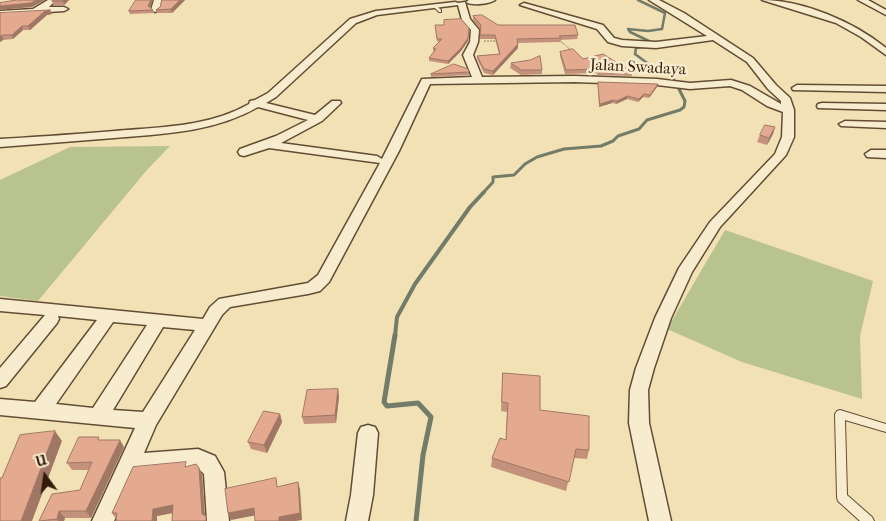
<!DOCTYPE html>
<html>
<head>
<meta charset="utf-8">
<style>
	body { margin:0 }
	#map { position:relative; width:886px; height:521px; overflow:hidden; background:#f2e1b4; font-family:"IM FELL French Canon",serif }
	canvas { display:block }
	.north { position:absolute; left:20px; top:451px; width:50px; height:50px; -webkit-text-stroke:4px #f7ecce; paint-order:stroke; rotate:346deg; font-size:14px; font-weight:700; line-height:20px; text-align:center; color:#341a09 }
	.north::after { content:''; display:block; margin:auto; width:18px; height:22px; background:#341a09; clip-path:polygon(50% 0,100% 100%,50% 72%,0 100%) }
</style>
</head>
<body>
<div id="map">
<canvas width="886" height="521"></canvas>
<div class="north">U</div>
</div>
<script>
const g = document.querySelector('canvas').getContext('2d');
g.lineJoin = 'round';
function paint(path, color) {
  g.fillStyle = color;
  g.fill(path, 'evenodd');
}
function stroke(path, color, width, dash) {
  g.strokeStyle = color;
  g.lineWidth = width;
  g.lineCap = dash ? 'butt' : 'round';
  g.setLineDash(dash || []);
  g.stroke(path);
}
function label(font, color, halo, rows, align = 'center') {
  g.font = font + ' "IM FELL French Canon",serif';
  g.lineWidth = 5;
  g.setLineDash([]);
  g.textBaseline = 'middle';
  g.strokeStyle = halo;
  g.fillStyle = color;
  for (const [text, x, y, turn = 0] of rows) {
    g.save();
    g.translate(x, y);
    g.rotate((+turn || 0) * Math.PI / 180);
    g.textAlign = isNaN(turn) ? turn : align;
    if (halo) g.strokeText(text, 0, 0);
    g.fillText(text, 0, 0);
    g.restore();
  }
}
paint(new Path2D(`
	M170 146 146 171 38 301 0 296V180L70 147Z
	M725 230 873 281 860 336 862 399 742 362 667 329Z`), '#b9c38e');
stroke(new Path2D(`
	M638 0 665 13 662 29 648 31 628 29 630 32 649 41 650 46 636 48 635 54 654 68 670 72 676 84`), '#727c68', 2.5);
stroke(new Path2D(`
	M483 193 493 182V177L514 175 525 164 537 157 564 149 601 146 613 141 618 136 639 129 647 120 680 110 684 107 685 101 676 83`), '#727c68', 3);
stroke(new Path2D(`
	M395 336 397 317 415 284 470 207 484 192`), '#727c68', 4);
stroke(new Path2D(`
	M395 335 384 402 387 406 418 403 431 417 423 455 416 521`), '#727c68', 5);
const service = new Path2D(`
	M434 5H436L441 10V12H439L434 7Z
	M840 410 886 424V432L845 420 847 495 872 517 874 521H860L838 501 837 497 835 414 837 411Z`);
const minor = new Path2D(`
	M48 0H56L49 7H64L68 9 64 11 0 15V11L33 9Z
	M154 0H162L159 10 155 12 151 10Z
	M469 0H495C489 4 472 6 466 2Z
	M649 0H659L684 13 753 58 776 85 790 98 794 110V137L786 155 720 227 692 272 671 318 654 368 648 390 649 423 671 521H649L629 423 630 390 636 368 655 318 679 268 710 222 775 154 782 137 783 112 767 106 742 90 730 86 690 89 657 85 575 82 430 84 399 151 329 282 320 291 308 294 230 307 222 315 156 425 144 453 198 449 215 456 224 472 229 521H207L204 474 197 467 136 472 114 521H92L135 428 0 415V399L35 402 97 320 58 316 59 319 57 323 6 386 0 388V368L45 315 0 311V299L203 319 210 307 219 299 308 283 318 275 380 163 269 148 244 156 240 155 238 152 240 149 276 136 308 120 258 107C215 132 163 134 114 138 76 141 38 144 0 147V139C38 137 77 134 115 131 160 127 209 127 249 104L250 101 255 100 268 93 350 19 376 11 455 2 458 3 465 2 470 19 479 30 478 42 473 55 482 77 575 76 657 79 690 83 731 80 750 86 781 104V101L768 89 747 62 713 40 656 48 622 46 608 42 597 29 520 5 524 3 603 25 614 38 622 40 656 42 707 36ZM458 5 462 20 471 30 470 42 463 55 472 77 422 79 382 159 377 156 281 143 322 121 341 103 340 101H332L315 115 266 103 276 97 356 23 377 15ZM113 322 147 325 93 408 56 404ZM163 327 195 330 143 412 113 410Z
	M762 0C803 0 854 22 886 48V55L861 37 836 23Z
	M858 0H868L886 10V15Z
	M797 85 886 86V92L793 90 792 88Z
	M822 103 886 104V110L818 108 817 106 818 104Z
	M845 121 886 122V128L841 126 839 124Z
	M871 150H886V158L867 157 865 154Z
	M368 425 375 427 378 433 373 495 368 521H346L351 495 358 433 361 427Z`);
stroke(service, '#644c34', 2);
stroke(minor, '#644c34', 3);
stroke(new Path2D(`
	M559 40 572 51
	M484 41H496`), '#341a09', 1, [0.5, 1]);
paint(service, '#f7ecce');
paint(minor, '#f7ecce');
paint(new Path2D(`
	M69 0 64 5H54L52 1Z
	M136 0H153L150 7 153 10 154 13 130 14 129 11Z
	M162 0H185L172 13H157L156 10 160 7Z
	M0 13 52 14 47 15 30 30H23L13 39 3 40 0 42Z
	M473 16 498 25 578 35 577 39 561 40 560 42 518 43V48L493 75 484 73 477 59V56L499 54 495 39H480V29L473 20Z
	M435 25 468 41 461 51 448 64 429 61V58L434 51H433V48L439 42 437 41Z
	M560 52 632 72V76L597 75V73L565 74 560 56Z
	M511 63 542 70V74L521 75 510 68Z
	M469 72V75L431 77V74Z
	M598 82 657 87 649 98 643 97 638 102 627 99 616 104 612 103 599 107Z
	M775 127 773 134 767 145 757 142 760 135Z
	M503 373 540 410 589 450 587 459 574 458 566 491 491 467 492 458 506 439 507 412 501 411Z
	M338 389 339 397 336 423 304 424 302 417Z
	M280 414 282 422 267 453 251 449 248 442Z
	M101 440 124 447 91 518H65L64 521H39L80 490 89 470H72L67 463Z
	M188 466 199 468 202 475 205 515 173 513 157 516 116 519 112 513Z`), '#c4927c');
paint(new Path2D(`
	M37 0H45L32 7 0 10V6Z
	M64 0H69L64 5 63 1Z
	M151 0H153L149 9 148 6Z
	M180 0H185L172 13 171 9Z
	M50 10 52 14 47 15 30 30 28 26 45 11Z
	M22 26 23 30 13 39 12 35Z
	M469 31 468 41 461 51 448 64V61Z
	M2 35 3 40 0 42V37Z
	M518 44V48L493 75V71Z
	M658 84 657 87 649 98 650 95Z
	M644 94 643 97 638 102 639 99Z
	M627 96V99L616 104 617 101Z
	M613 100 612 103 599 107 600 104Z
	M775 127 773 134 767 145 769 138Z
	M338 389 339 397 336 423 335 415Z
	M280 414 282 422 267 453 264 445Z
	M55 431 62 441 32 521H21Z
	M120 440 124 447 91 518 86 511Z
	M199 468 202 475 205 521 202 514Z
	M298 482 300 489 302 520 296 521H279V517Z
	M173 505 177 512 157 516V521H152L153 509Z
	M254 508 257 515 231 520 228 513Z
	M59 511 65 518 64 521H58L57 519Z`), '#a07765');
const building = new Path2D(`
	M17 0H37L31 3 0 6V3Z
	M53 0H64L63 1H52Z
	M136 0H151L148 6 153 10 129 11Z
	M162 0H180L171 9 156 10 160 7Z
	M50 10 45 11 28 26H22L12 35H2L0 37V13Z
	M482 15 498 25H575L578 35 559 36 561 38 517 39 518 44 493 71 484 69 477 56 500 54 495 35H480L481 25 473 16Z
	M461 19 469 28 468 38 461 48 448 61 429 58 436 49 433 48 442 39H437L435 25H444V20Z
	M573 49 583 59 603 54 632 72 598 71V69L566 70 560 52Z
	M540 56 542 70H521L511 63 530 60Z
	M454 64 468 69 469 72 431 74Z
	M598 82 658 84 650 95 644 94 639 99 627 96 617 101 613 100 600 104Z
	M765 125 775 127 769 138 760 135Z
	M503 373 540 376V410L589 416V450L576 449 569 482 492 458 500 438 506 440 508 403 502 402Z
	M338 389 335 415 302 417 307 390Z
	M264 411 280 414 264 445 248 442Z
	M55 431 21 521H0V478H2L20 435Z
	M79 437H99L98 440H120L86 511H59L57 519 39 521 52 494 80 490 92 462 67 463Z
	M186 462 185 467 196 464 199 468 202 514 206 516V521H172L173 505 153 509 152 521H116L117 513H112L133 467Z
	M276 478 277 487 298 482 300 513 279 517V521H255L254 508 228 513 225 489Z`);
paint(building, '#e4aa90');
stroke(building, '#a07765', 1);
label('16px', '#341a09', '#f7ecce', [
	["Jalan Swadaya",638,68,3]
]);
</script>
</body>
</html>
